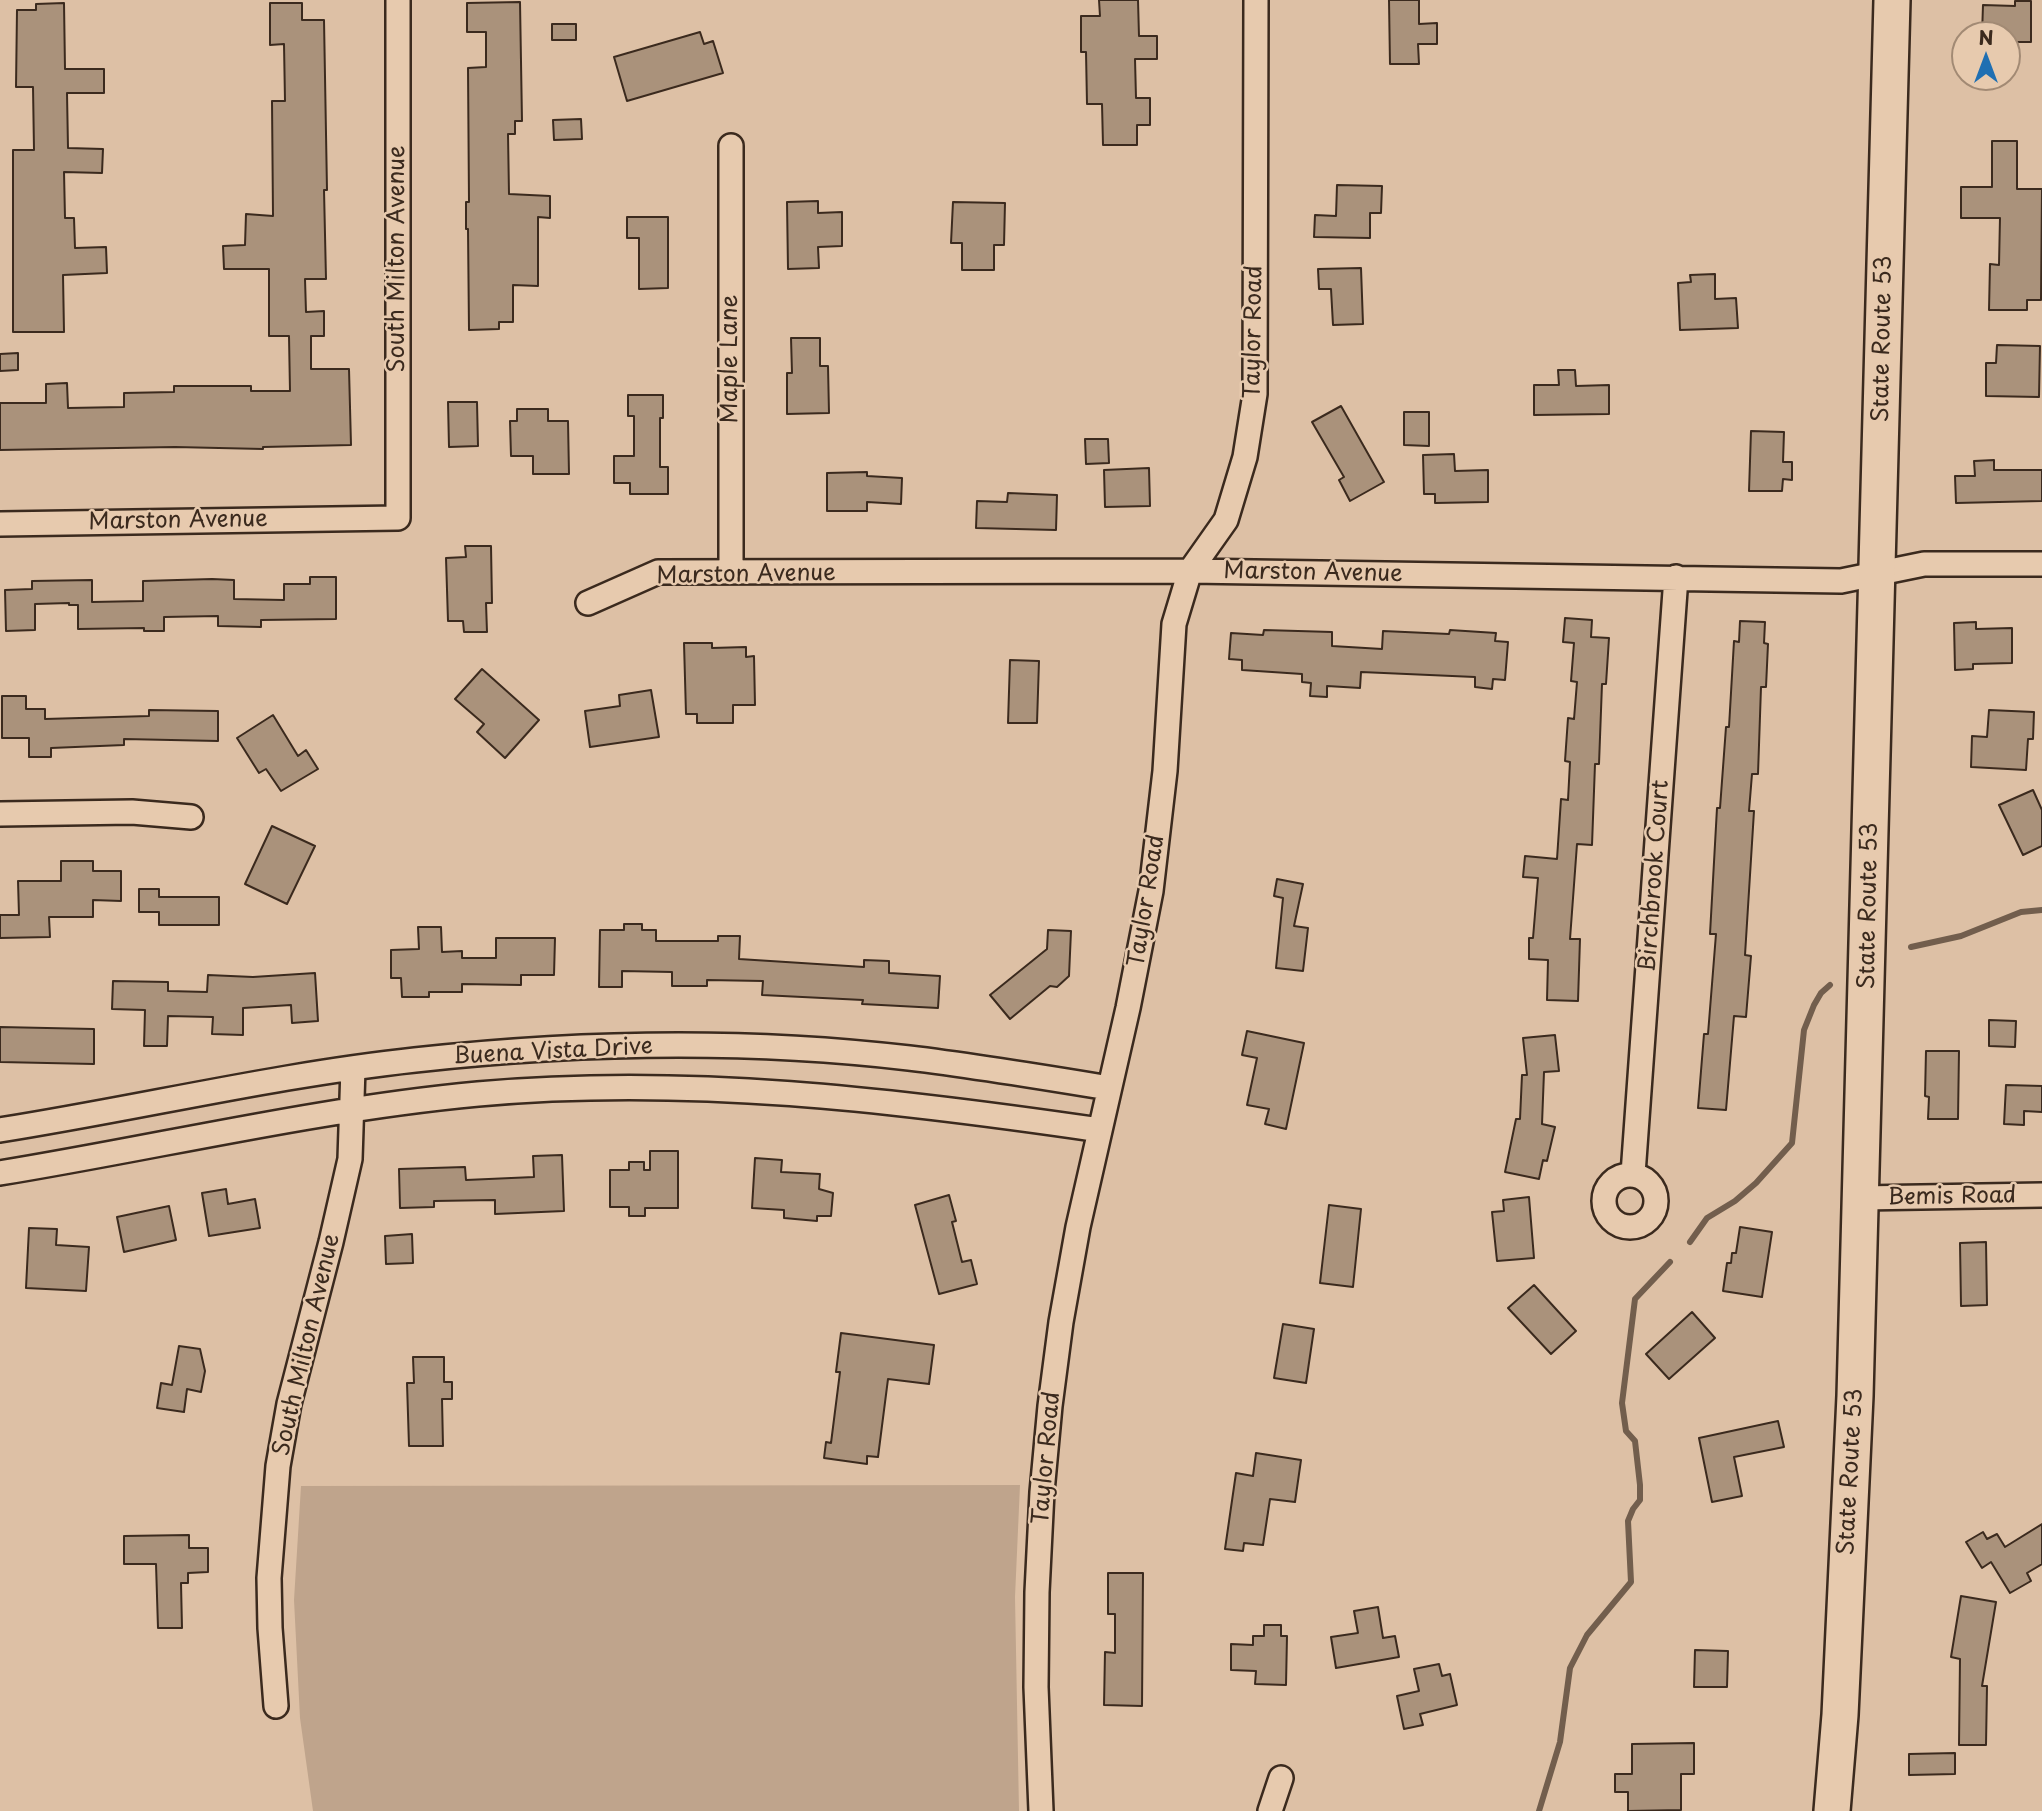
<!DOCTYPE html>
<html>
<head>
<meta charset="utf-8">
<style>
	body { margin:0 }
	#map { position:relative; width:2042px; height:1811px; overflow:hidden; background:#ddc0a5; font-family:"Playpen Sans",sans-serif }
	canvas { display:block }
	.north { position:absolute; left:1951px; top:21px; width:70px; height:70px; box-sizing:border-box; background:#e7caae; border:2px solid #a28a74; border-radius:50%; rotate:0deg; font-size:19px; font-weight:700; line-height:28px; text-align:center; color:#3b2a1e }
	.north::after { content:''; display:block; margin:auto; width:24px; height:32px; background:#1f6fb2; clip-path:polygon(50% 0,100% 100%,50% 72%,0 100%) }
</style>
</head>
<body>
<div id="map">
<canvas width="2042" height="1811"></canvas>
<div class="north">N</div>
</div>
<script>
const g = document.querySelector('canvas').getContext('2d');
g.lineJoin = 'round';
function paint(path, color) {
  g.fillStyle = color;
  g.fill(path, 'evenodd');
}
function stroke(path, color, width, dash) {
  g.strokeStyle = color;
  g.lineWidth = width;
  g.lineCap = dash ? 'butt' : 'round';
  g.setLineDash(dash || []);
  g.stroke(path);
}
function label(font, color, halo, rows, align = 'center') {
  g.font = font + ' "Playpen Sans",sans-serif';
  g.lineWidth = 5;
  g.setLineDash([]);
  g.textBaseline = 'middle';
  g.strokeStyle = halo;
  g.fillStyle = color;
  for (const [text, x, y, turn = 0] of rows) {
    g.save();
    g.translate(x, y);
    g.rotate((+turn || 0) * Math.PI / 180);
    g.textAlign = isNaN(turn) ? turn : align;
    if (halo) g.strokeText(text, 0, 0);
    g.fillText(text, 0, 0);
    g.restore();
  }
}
paint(new Path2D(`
	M1020 1485 1015 1597 1019 1811H313L300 1718 294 1600 301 1486Z`), '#bfa48c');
stroke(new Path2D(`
	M1911 947 1961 936 2021 912 2042 910
	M1690 1242 1707 1218 1735 1201 1756 1183 1792 1143 1804 1030 1814 1005 1821 993 1830 985
	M1539 1811 1560 1742 1570 1668 1587 1635 1631 1582 1628 1521 1633 1509 1640 1500V1485L1635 1441 1626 1431 1622 1403 1635 1299 1670 1262`), '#725e4d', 6);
const building = new Path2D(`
	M1099 0H1138L1139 36H1157V59H1135L1136 98H1150V125H1137V145H1103L1102 104H1087L1086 52H1081V16H1100Z
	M1389 0H1419V24L1437 23V44H1418L1419 64H1390Z
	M2015 1H2031V42H2007V35H1982L1983 5 2015 6Z
	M520 2 522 121H515V134H508L509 194 550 196V218L538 217V286L513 285V322H499V329L469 330 468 229H466V202H469L468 68 486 67V32H467V3Z
	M64 3 65 69H104V93H67L68 148 103 149 102 173 64 172 65 218H74L75 248 106 247 107 273 63 275 64 332H13V150H34L33 87H16L17 10H36V4Z
	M270 3H302V20H324L327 190H324L326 279H305L306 312 324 311V336H311V369H349L351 445 263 447V449L175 447 0 450V403H46V384L67 383 68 408 124 407V393L174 392V386H251V391H290L289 336H269V269H224L223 246 245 245 246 214 273 216 272 101H285L284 44 270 45Z
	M552 24H576V40H552Z
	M700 32 704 44 713 41 723 73 627 101 614 57Z
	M581 119 582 139 554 140 553 120Z
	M1992 141H2017V189H2042L2041 300H2027V310H1989L1990 264 1999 265 2000 218H1961V187H1992Z
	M1337 185 1382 186 1381 213H1370V238L1314 237 1315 215 1336 216Z
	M818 201V213L842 212V246L818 247 819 268 788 269 787 202Z
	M953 202 1005 203 1004 245H994V270H962V243H951Z
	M627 217H668V288L639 289V238H627Z
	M1361 268 1363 324 1333 325 1331 289H1319L1318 269Z
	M1715 274V299L1736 298 1738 328 1680 330 1678 283 1691 282 1690 275Z
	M791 338H820V366H828L829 413 787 414V373H792Z
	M1997 345 2040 346 2039 397 1986 396V363H1996Z
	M18 353V370L0 371V354Z
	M1558 370H1575L1576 386 1609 385V414L1534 415V385H1559Z
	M628 395H663V418H660V467H668V494H630V483H614V456H634V416H628Z
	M448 402H477L478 446 449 447Z
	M1341 406 1384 482 1350 501 1339 480 1344 477 1312 422Z
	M517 409H548V421H568L569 474H533V456H511L510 421H517Z
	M1404 412H1429V446L1404 445Z
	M1751 431 1784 432 1783 462H1792V480L1783 479 1782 491H1749Z
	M1085 439H1108L1109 463 1086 464Z
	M1454 454 1455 471 1488 470V502L1435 503V494H1424L1423 455Z
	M1994 460V470H2042V501L1956 503 1955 476H1975L1974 461Z
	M1149 468 1150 506 1105 507 1104 470Z
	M867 472V476L902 478 901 504 867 502V511H827V473Z
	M1008 493 1057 495 1056 530 976 528 977 501 1007 502Z
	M465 546H491L492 603H486L487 632H464L463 621H448L446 558 466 557Z
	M310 577H336V619L261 620V627L218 626V616L164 617V631H144V628L78 629V605H69V603L35 604V630L6 631 5 590 32 589V581L92 580V602L143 601V581L212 579 234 580V599L284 600V584H310Z
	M1565 618 1592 620 1591 637 1609 638 1606 684H1602L1599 764H1595L1592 845 1577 844 1570 939H1580L1578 1001 1547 1000 1548 960 1529 959V938H1533L1538 878 1523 877 1525 856 1557 859 1561 799 1568 800 1570 762 1565 761 1568 718 1574 719 1577 682 1571 681 1574 643 1563 642Z
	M1740 621 1765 622 1764 643 1768 644 1766 687H1761L1758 774H1752L1749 811H1754L1745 955 1751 956 1746 1017 1734 1016 1726 1110 1698 1108 1704 1034H1708L1716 934H1710L1717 808H1720L1726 727H1729L1734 641 1739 642Z
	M1976 622V629L2012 628V663L1973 664V669L1955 670 1954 623Z
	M1264 630 1332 632V646L1382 649 1383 631 1449 634 1450 630 1496 633 1495 641 1508 642 1505 680 1493 679 1492 689 1475 687V677L1361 672 1360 688 1327 686V697L1310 696 1311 683 1302 682V674L1242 670V660L1229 659 1231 633 1263 635Z
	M684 643H712V648L746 647V657L754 656 755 705H733V723H697V714H686Z
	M1010 660 1039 661 1037 723H1008Z
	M482 669 539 720 505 758 477 732 484 724 455 699Z
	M651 690 659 737 590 747 585 711 620 706 619 695Z
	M2 696H26V709H45V719L149 716V710L218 711V741L124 739V745L51 748V757H29V738H2Z
	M1989 710 2034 712 2033 739H2028L2026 770 1971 767 1972 736 1987 737Z
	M273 715 298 756 306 750 318 769 281 791 266 769 259 773 237 738Z
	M2033 790 2042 810V846L2023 855 1999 805Z
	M272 826 315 846 287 904 245 884Z
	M61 861H93V871H121V901L93 900V917H49L50 937 0 938V915H19L18 881H61Z
	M1277 879 1303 884 1294 926 1308 928 1303 971 1276 968 1283 898 1274 896Z
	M139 889H159V897H219V925H159V912H139Z
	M624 924H642V930H656V941H718V936H740L739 959 864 967V960L889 961V973L940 976 938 1008 862 1004 863 1000 762 995 763 981 707 980V986H672V972L622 971V987H599L600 930H624Z
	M418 927H441L442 952 462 951V958H496V938H555L554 975H521V985L462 984V992H429V997H402L401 978H391V950L419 949Z
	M1048 930 1071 931 1069 976 1057 987 1050 986 1010 1019 990 995 1047 949Z
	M315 973 318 1021 292 1023 291 1005 243 1008V1035L212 1034 213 1017 168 1016 167 1046H144L145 1010 112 1009 113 981 168 982V991L207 992 208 975 253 977Z
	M1989 1020 2016 1021 2015 1047 1989 1046Z
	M0 1027 94 1029V1064L0 1062Z
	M1247 1031 1304 1043 1286 1129 1265 1124 1269 1109 1247 1105 1257 1058 1242 1055Z
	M1555 1035 1559 1071 1544 1072 1542 1124 1555 1127 1547 1161 1543 1160 1539 1179 1505 1172 1516 1119H1520L1522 1075H1527L1523 1038Z
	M1926 1051H1959L1958 1119H1928L1929 1097 1925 1096Z
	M2006 1085 2042 1086V1112L2024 1111V1125L2004 1124Z
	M650 1151H678V1208H645V1216H629V1207H610V1170H629V1162H644V1170H650Z
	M562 1155 564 1211 495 1214V1200L434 1201V1207L400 1208 399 1169 465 1167 466 1180 534 1177 533 1156Z
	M755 1158 782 1160 781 1172 820 1174 819 1189 833 1193 831 1216H817V1221L784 1218V1210L752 1208Z
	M226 1189 228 1204 255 1199 260 1228 209 1236 202 1193Z
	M949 1195 956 1221 952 1222 962 1262 971 1260 977 1284 939 1294 915 1205Z
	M1529 1197 1534 1258 1497 1261 1492 1212 1504 1211 1503 1200Z
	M1329 1205 1361 1209 1353 1287 1320 1283Z
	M169 1206 176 1240 124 1252 117 1217Z
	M1740 1227 1772 1232 1762 1297 1723 1291 1727 1263H1731L1732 1253H1736Z
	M29 1228 57 1229 56 1245 89 1247 86 1291 26 1288Z
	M412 1234 413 1263 386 1264 385 1236Z
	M1986 1242 1987 1305 1961 1306 1960 1243Z
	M1534 1285 1576 1331 1551 1354 1508 1308Z
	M1692 1312 1715 1338 1669 1379 1646 1354Z
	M1283 1324 1314 1329 1306 1383 1274 1378Z
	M841 1333 934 1345 929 1384 888 1379 878 1457 867 1456V1464L824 1458 826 1442 831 1443 840 1372H836Z
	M179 1346 200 1349 205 1371 201 1392 187 1389 184 1412 157 1408 161 1383 172 1385Z
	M413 1357H444V1382H452V1399H442L443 1446H409L407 1383H414Z
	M1778 1421 1784 1447 1734 1457 1742 1496 1712 1502 1699 1438Z
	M1256 1453 1301 1460 1295 1502 1270 1499 1263 1545 1244 1543 1243 1551 1225 1549 1236 1473 1253 1476Z
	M2042 1524V1564L2027 1573 2031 1581 2010 1593 1991 1562 1982 1568 1966 1542 1983 1532 1987 1539 1997 1534 2005 1547Z
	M189 1535V1548H208V1572L188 1573V1583H181L182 1628H158L156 1564H124V1536Z
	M1108 1573H1143L1142 1706 1104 1705 1105 1652 1115 1653V1614H1108Z
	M1961 1596 1996 1602 1982 1686H1987L1986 1745H1959L1960 1659 1951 1657Z
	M1378 1607 1383 1638 1395 1636 1399 1657 1336 1668 1331 1637 1358 1633 1354 1611Z
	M1264 1625H1281V1636H1287L1286 1685 1255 1684 1256 1671 1231 1670V1644L1253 1645V1636H1264Z
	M1695 1650 1728 1651 1727 1687H1694Z
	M1439 1664 1442 1676 1450 1674 1457 1705 1420 1714 1423 1725 1404 1729 1397 1696 1419 1691 1414 1669Z
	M1694 1743V1774H1681V1810L1628 1811V1792H1615V1774H1632V1744Z
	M1955 1753V1774L1909 1775V1754Z`);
paint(building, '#aa927b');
stroke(building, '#3b2a1e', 2);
const street = new Path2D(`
	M0 524 398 518V0
	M731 572V146
	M588 603 658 572 1190 571 1841 581 1924 564H2042
	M0 814 132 812 191 817
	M0 1130C139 1108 276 1075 415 1060 578 1042 746 1039 909 1058 976 1066 1042 1077 1109 1088
	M0 1173C159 1147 317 1109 478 1094 687 1075 894 1100 1100 1130
	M1633 1174 1676 577
	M1604 1201a26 26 0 1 1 52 0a26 26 0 1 1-52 0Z
	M1861 1198 2042 1195
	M276 1706 270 1628 269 1578 278 1466 289 1404 331 1242 350 1159 353 1068
	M1041 1811 1036 1687 1037 1592 1042 1492 1050 1406 1061 1322 1078 1227 1128 1008 1151 891 1165 771 1174 624 1190 571 1226 520 1245 457 1255 394 1256 0
	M1270 1811 1281 1778`);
const primary = new Path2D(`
	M1832 1811 1840 1715 1855 1396 1892 0`);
stroke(street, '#3b2a1e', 28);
stroke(primary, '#3b2a1e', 40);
stroke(street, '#e7caae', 23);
stroke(primary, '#e7caae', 35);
label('23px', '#3b2a1e', '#e7caae', [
	["South Milton Avenue",398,259,-90],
	["Taylor Road",1254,332,-89],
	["State Route 53",1883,339,-89],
	["Maple Lane",731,359,-90],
	["Marston Avenue",178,521,-1],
	["Marston Avenue",1313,573,1],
	["Marston Avenue",746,575,-1],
	["Birchbrook Court",1655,876,-86],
	["Taylor Road",1147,901,-81],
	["State Route 53",1869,906,-89],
	["Buena Vista Drive",553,1052,-3],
	["Bemis Road",1952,1197,-1],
	["South Milton Avenue",307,1345,-77],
	["Taylor Road",1047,1458,-85],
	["State Route 53",1851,1472,-87]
]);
</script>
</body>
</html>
